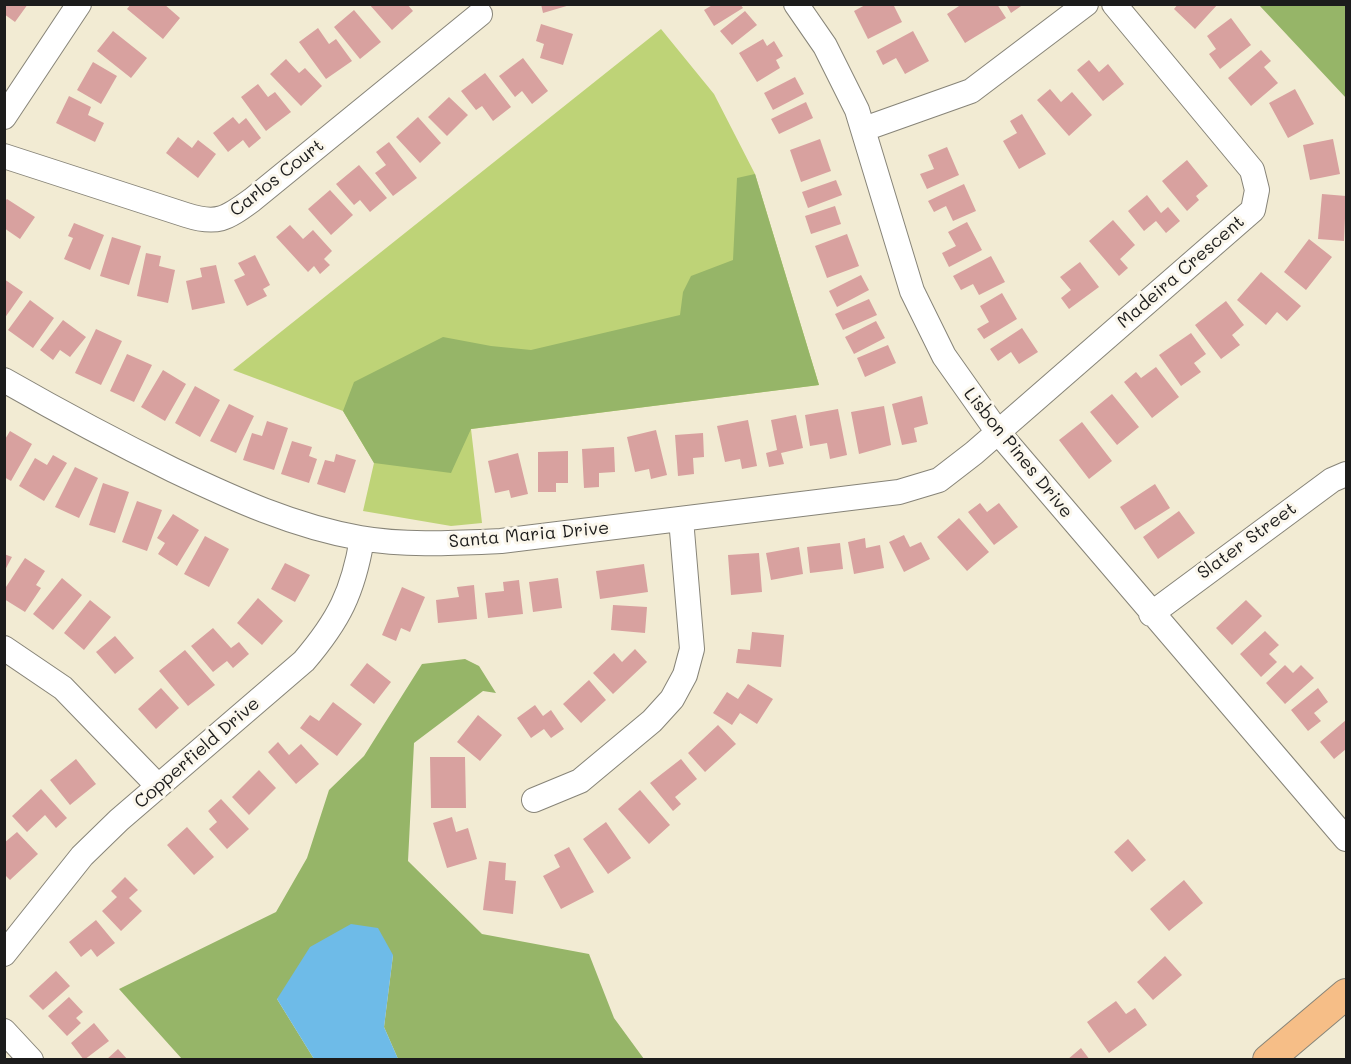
<!DOCTYPE html>
<html>
<head>
<meta charset="utf-8">
<style>
	body { margin:0 }
	#map { position:relative; width:1351px; height:1064px; overflow:hidden; background:#f2ebd3; font-family:Mali,sans-serif }
	canvas { display:block }
	.frame { position:absolute; inset:0; border:6px solid #1c1c1c; pointer-events:none }
</style>
</head>
<body>
<div id="map">
<canvas width="1351" height="1064"></canvas>
<div class="frame"></div>
</div>
<script>
const g = document.querySelector('canvas').getContext('2d');
g.lineJoin = 'round';
function paint(path, color) {
  g.fillStyle = color;
  g.fill(path, 'evenodd');
}
function stroke(path, color, width, dash) {
  g.strokeStyle = color;
  g.lineWidth = width;
  g.lineCap = dash ? 'butt' : 'round';
  g.setLineDash(dash || []);
  g.stroke(path);
}
function label(font, color, halo, rows, align = 'center') {
  g.font = font + ' Mali,sans-serif';
  g.lineWidth = 6;
  g.setLineDash([]);
  g.textBaseline = 'middle';
  g.strokeStyle = halo;
  g.fillStyle = color;
  for (const [text, x, y, turn = 0] of rows) {
    g.save();
    g.translate(x, y);
    g.rotate((+turn || 0) * Math.PI / 180);
    g.textAlign = isNaN(turn) ? turn : align;
    if (halo) g.strokeText(text, 0, 0);
    g.fillText(text, 0, 0);
    g.restore();
  }
}
paint(new Path2D(`
	M661 29 714 94 755 174 819 385 471 429 482 523 451 526 363 511 374 463 343 411 233 370Z`), '#bed377');
paint(new Path2D(`
	M1334 4 1346 6V98L1259 5Z
	M755 174 819 385 471 429 451 473 374 463 343 411 354 382 443 337 491 346 531 350 680 315 683 292 691 276 733 260 737 178Z
	M465 659 479 666 496 693 483 691 414 743 408 861 482 934 589 954 614 1018 644 1059H398L384 1027 393 955 277 999 314 1059H182L119 989 276 912 307 858 329 790 364 756 422 664Z`), '#96b568');
paint(new Path2D(`
	M351 924 378 928 393 955 384 1027 398 1059H314L277 999 310 947Z`), '#6ebbe8');
paint(new Path2D(`
	M4 4H28L15 22 4 14Z
	M131 4H164L180 18 163 39 127 9Z
	M369 4H407L413 11 392 30Z
	M541 4H570V5L543 13Z
	M714 4H740L743 8 714 26 704 10Z
	M867 4H893L902 22 868 39 854 11Z
	M962 4H997L1006 18 965 43 947 14Z
	M1006 4H1024L1011 13Z
	M1178 4H1218L1195 29 1174 9Z
	M354 10 381 42 360 59 334 27Z
	M745 11 757 25 732 45 720 31Z
	M1231 18 1251 45 1220 69 1209 54 1216 49 1207 36Z
	M541 24 573 34 563 65 540 58 544 44 536 41Z
	M318 28 329 44 336 39 352 61 326 79 299 42Z
	M113 31 147 58 131 78 97 51Z
	M913 31 929 61 905 74 896 58 883 65 876 51Z
	M763 39 767 46 774 41 783 56 776 60 780 68 757 82 739 53Z
	M1261 50 1271 61 1264 67 1278 83 1251 106 1228 78Z
	M523 58 548 91 532 104 522 91 515 97 499 76Z
	M286 59 299 73 305 68 322 86 301 106 270 74Z
	M1089 60 1099 72 1108 64 1124 84 1103 101 1077 70Z
	M93 62 117 76 101 104 77 90Z
	M485 73 511 107 493 121 482 106 476 110 461 91Z
	M795 77 804 94 773 110 764 93Z
	M258 84 268 97 275 92 291 112 266 131 241 97Z
	M1050 89 1061 102 1072 92 1092 115 1069 136 1037 100Z
	M1295 89 1314 124 1288 138 1269 103Z
	M69 96 91 107 88 115 104 123 95 142 56 123Z
	M449 97 468 115 447 136 428 117Z
	M806 102 813 118 779 134 771 119Z
	M1022 114 1046 154 1019 169 1003 141 1017 133 1010 121Z
	M233 117 239 124 246 118 261 138 249 148 243 140 228 152 213 133Z
	M418 117 441 143 420 163 396 137Z
	M178 137 192 148 198 140 216 154 198 178 166 153Z
	M820 139 831 171 801 182 790 150Z
	M1333 139 1340 174 1310 180 1303 145Z
	M389 142 417 178 393 196 375 173 386 165 376 152Z
	M947 147 959 175 927 189 920 174 934 169 928 155Z
	M1187 160 1208 186 1196 196 1199 200 1187 211 1162 181Z
	M359 165 387 198 370 212 360 200 354 205 336 184Z
	M836 180 842 195 808 208 802 192Z
	M964 184 976 211 953 221 946 206 934 212 928 201Z
	M330 190 353 215 331 235 308 209Z
	M1322 194 1346 196 1344 241 1318 239Z
	M1147 195 1161 213 1168 207 1180 221 1166 233 1156 221 1144 231 1128 211Z
	M7 199 35 217 20 239 4 228V202Z
	M835 206 841 224 811 234 805 216Z
	M1113 220 1135 245 1120 259 1128 268 1119 276 1089 241Z
	M967 222 982 250 949 267 942 253 956 246 948 232Z
	M74 223 104 235 90 270 64 259 73 238 68 236Z
	M290 225 303 239 313 230 332 251 324 259 330 265 320 274 314 266 308 272 276 237Z
	M847 234 859 266 827 278 815 246Z
	M112 237 141 246 129 285 100 276Z
	M1309 239 1332 257 1306 290 1284 272Z
	M146 253 161 256 159 266 175 270 168 303 137 296Z
	M255 255 270 285 263 289 267 296 247 306 234 280 245 275 238 263Z
	M991 256 1005 282 979 295 973 284 961 290 953 276Z
	M1080 262 1099 287 1069 309 1061 298 1071 290 1060 277Z
	M216 265 225 303 192 310 186 281 202 277 200 268Z
	M1261 272 1301 306 1287 321 1277 312 1266 325 1237 300Z
	M861 275 869 290 837 307 829 291Z
	M4 279 23 292 4 319Z
	M1002 293 1017 319 984 339 977 329 989 322 980 306Z
	M869 299 877 315 843 330 835 314Z
	M30 300 54 318 33 348 8 330Z
	M1226 301 1244 325 1232 335 1240 345 1221 359 1195 325Z
	M63 320 86 337 70 357 60 350 53 360 40 350Z
	M876 321 885 338 854 354 845 337Z
	M1022 328 1038 352 1019 364 1011 352 998 361 990 349Z
	M96 329 122 341 101 385 75 373Z
	M1191 333 1206 354 1194 363 1201 372 1181 386 1159 355Z
	M888 345 896 363 865 377 857 358Z
	M127 354 152 365 134 402 110 391Z
	M1156 367 1179 397 1152 418 1124 382 1136 372 1141 378Z
	M163 370 186 384 165 421 141 407Z
	M195 386 220 400 200 437 175 423Z
	M1112 394 1139 427 1117 445 1090 412Z
	M922 396 928 424 914 428 917 442 902 445 892 404Z
	M229 404 254 416 236 453 210 441Z
	M884 406 891 445 859 454 851 412Z
	M838 409 847 455 830 459 827 443 810 446 805 415Z
	M796 415 803 448 781 453 784 464 769 467 766 453 777 450 771 420Z
	M748 420 757 466 742 469 740 459 725 462 717 426Z
	M267 421 288 428 274 470 243 460 252 433 262 436Z
	M1082 422 1112 461 1089 479 1059 440Z
	M656 430 667 475 651 479 649 469 635 472 627 437Z
	M10 431 32 444 11 481 4 477V441Z
	M703 433 704 457 693 458 694 474 678 476 675 435Z
	M292 441 312 447 309 456 317 459 309 483 281 474Z
	M614 447 615 472 599 473V487L584 488 582 449Z
	M568 451V483H556V492H538V452Z
	M518 453 528 494 511 498 509 490 495 493 488 461Z
	M336 454 356 460 345 493 317 484 325 460 334 462Z
	M53 455 67 463 44 501 19 486 35 458 47 465Z
	M75 467 98 478 79 518 55 507Z
	M103 483 129 492 115 533 89 525Z
	M1155 484 1170 508 1135 530 1120 507Z
	M137 501 162 510 147 551 122 542Z
	M980 503 987 512 999 503 1018 527 994 545 968 512Z
	M1179 511 1195 533 1158 559 1143 537Z
	M173 514 199 530 177 566 158 554 165 543 157 538Z
	M959 518 989 552 967 571 937 537Z
	M904 535 910 547 921 542 930 559 904 572 889 542Z
	M205 536 229 549 209 587 184 574Z
	M865 538 866 548 880 545 884 568 854 574 848 542Z
	M840 543 843 569 810 573 807 547Z
	M799 547 803 574 771 580 766 553Z
	M759 553 762 592 731 595 728 555Z
	M4 554 12 557 4 572Z
	M25 558 45 571 36 585 41 588 25 612 4 599V590Z
	M285 563 310 575 295 602 271 589Z
	M644 564 648 592 600 599 596 571Z
	M62 578 82 595 53 630 33 614Z
	M558 578 562 608 533 612 529 582Z
	M519 580 523 614 488 618 485 593 504 591 503 582Z
	M474 585 477 619 438 623 436 600 459 597 457 587Z
	M402 587 425 597 410 632 401 628 396 641 382 635Z
	M258 598 283 621 262 645 237 623Z
	M90 600 111 617 84 650 64 633Z
	M1246 600 1262 616 1232 645 1216 628Z
	M613 605 647 607 645 633 611 630Z
	M213 628 231 648 239 642 249 654 233 668 227 661 213 672 191 646Z
	M1265 631 1279 645 1269 654 1277 662 1261 677 1240 654Z
	M752 632 784 635 781 667 736 663 738 649 750 650Z
	M115 636 134 658 115 674 96 652Z
	M635 649 647 662 613 694 593 673 614 653 622 662Z
	M185 650 215 685 188 706 159 671Z
	M367 663 391 682 374 704 350 685Z
	M1285 665 1293 673 1301 665 1314 678 1285 704 1266 683Z
	M589 680 606 700 581 723 563 704Z
	M748 684 773 699 757 724 740 713 732 725 713 713 727 692 738 699Z
	M161 688 179 708 156 729 138 709Z
	M1318 688 1328 702 1314 713 1321 721 1308 731 1291 710Z
	M333 702 362 724 337 756 300 728 310 715 319 721Z
	M535 705 543 716 551 710 564 729 551 738 544 729 531 738 517 718Z
	M478 715 502 735 480 761 457 742Z
	M1346 720V749L1334 759 1320 742Z
	M718 725 736 744 705 772 688 753Z
	M278 742 289 755 301 744 319 764 296 784 268 752Z
	M430 757H465L466 808H431Z
	M76 759 96 784 70 805 50 780Z
	M681 759 697 779 675 797 681 804 673 811 650 783Z
	M259 770 276 788 249 815 232 797Z
	M41 789 67 818 56 828 45 815 27 832 12 816Z
	M640 790 670 825 649 844 618 809Z
	M221 799 249 829 227 849 209 829 217 822 208 811Z
	M452 817 456 832 468 828 477 859 447 868 433 823Z
	M606 822 631 858 608 874 583 839Z
	M187 827 214 857 194 875 167 845Z
	M17 832 38 854 10 880 4 874V843Z
	M1128 839 1146 860 1132 872 1114 852Z
	M569 847 594 892 561 909 543 876 560 867 554 855Z
	M489 861 506 863 505 880 516 881 513 914 483 910Z
	M125 877 138 890 129 898 142 911 121 931 102 911 117 897 111 891Z
	M1184 880 1203 903 1169 931 1150 909Z
	M96 920 115 943 97 957 91 949 81 957 69 942Z
	M1165 956 1182 975 1153 1000 1137 982Z
	M56 971 70 986 43 1010 29 996Z
	M69 997 83 1012 76 1018 81 1023 67 1036 48 1016Z
	M1116 1001 1126 1014 1135 1008 1147 1025 1109 1053 1087 1022Z
	M94 1023 109 1041 84 1060 71 1043Z
	M1081 1048 1090 1060H1067Z
	M118 1049 128 1060H106Z`), '#d8a19f');
const minor = new Path2D(`
	M796 4 825 46 857 110 912 291 944 356 997 431 1346 839
	M4 117 79 4
	M864 129 971 91 1086 4
	M4 156 186 215C217 225 226 219 252 200L480 14
	M4 380C60 412 116 442 173 470 234 499 293 526 360 538 406 546 455 543 501 541L899 492 939 480 974 453 1253 210 1257 190 1252 170 1114 4
	M1151 614 1332 480 1346 474
	M4 648 63 688 158 786
	M534 800 580 781 652 721 672 699 685 675 692 649 681 519
	M4 954 82 856 119 820 304 661C339 620 353 592 362 539
	M4 1031 31 1060`);
const major = new Path2D(`
	M1268 1060 1346 994`);
stroke(minor, '#878478', 26);
stroke(major, '#878478', 32);
stroke(minor, '#fff', 24);
stroke(major, '#f6be87', 30);
label('18px', '#1c1c1c', '#fbf7ec', [
	["Carlos Court",277,178,-38],
	["Madeira Crescent",1181,272,-41],
	["Lisbon Pines Drive",1018,453,51],
	["Santa Maria Drive",529,535,-5],
	["Slater Street",1247,541,-36],
	["Copperfield Drive",197,753,-41]
]);
</script>
</body>
</html>
